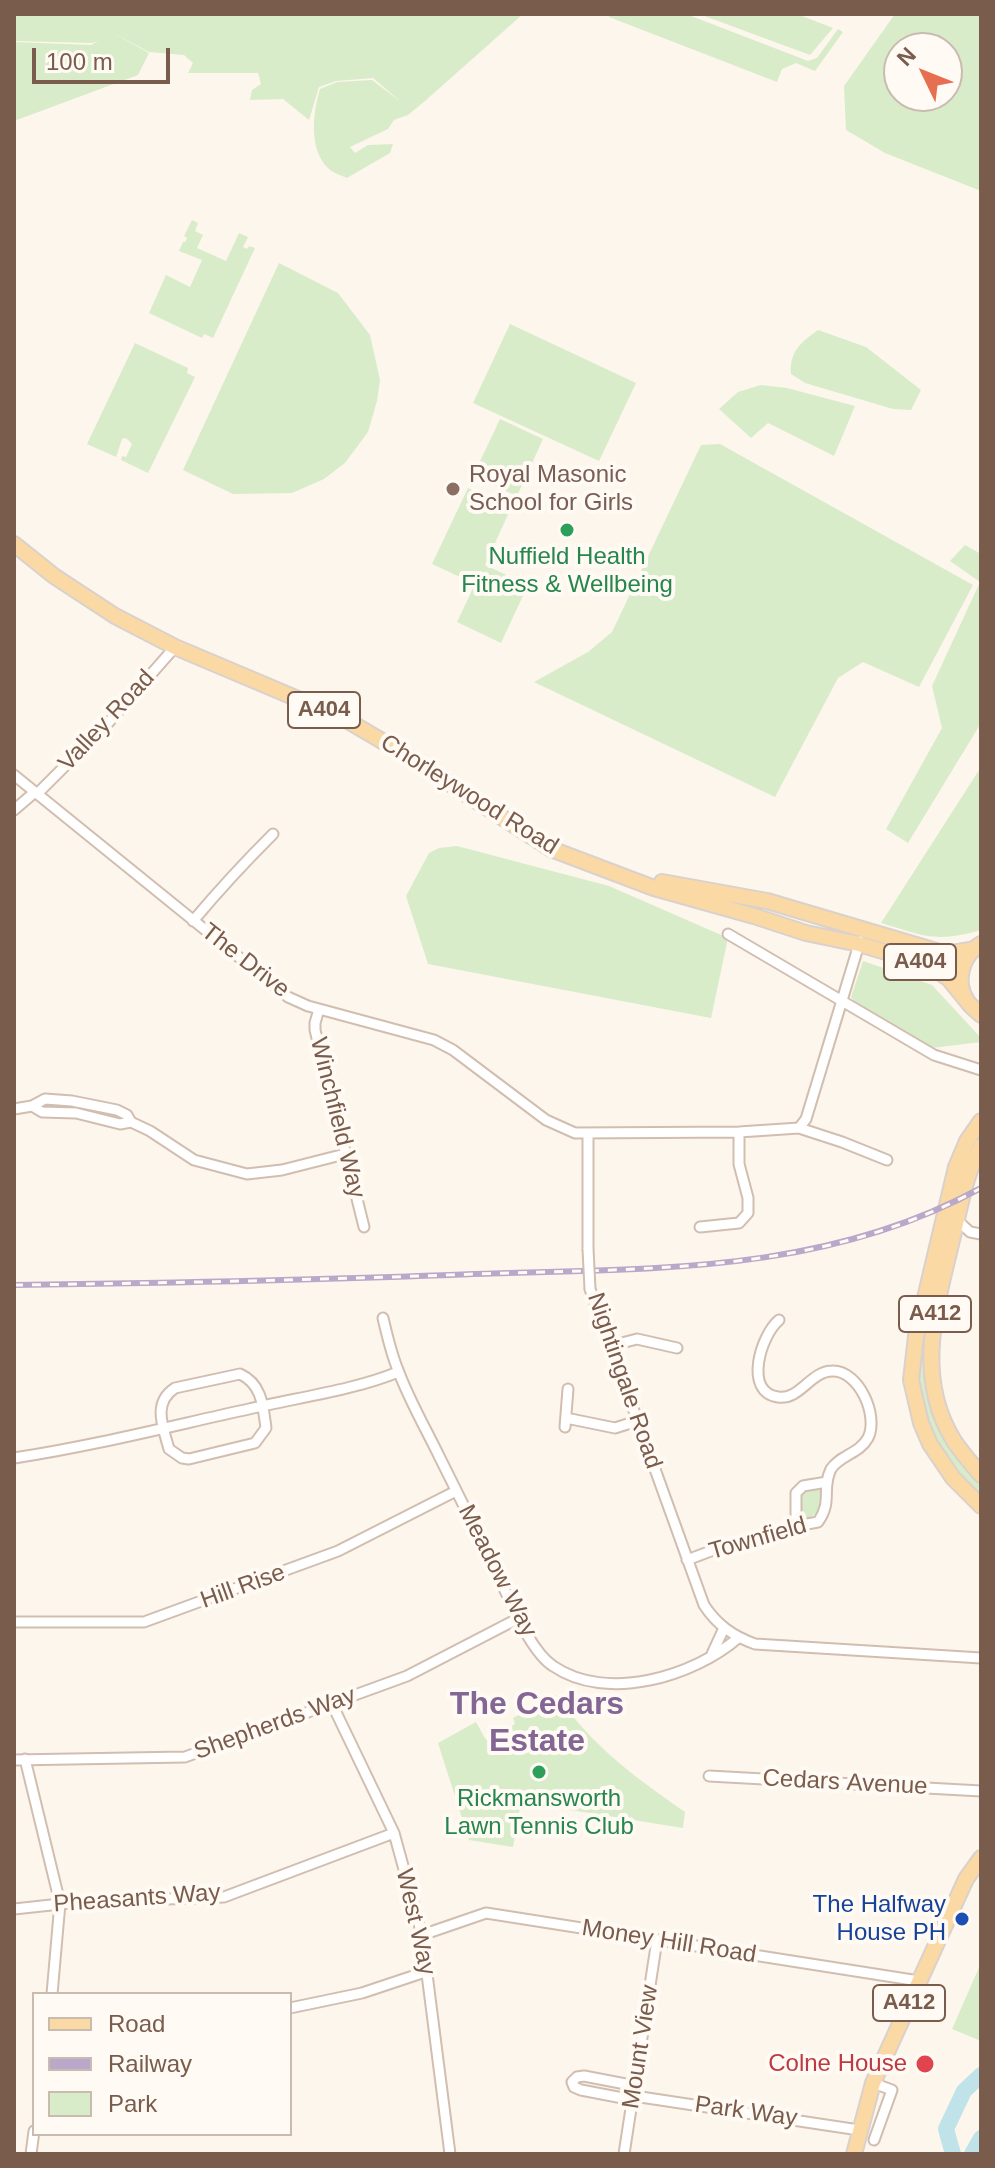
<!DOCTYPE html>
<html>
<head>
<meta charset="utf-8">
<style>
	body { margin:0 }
	#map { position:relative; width:995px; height:2168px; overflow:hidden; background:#fdf6ec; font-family:Helvetica,sans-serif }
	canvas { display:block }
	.frame { position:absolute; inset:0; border:16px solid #7a5c4d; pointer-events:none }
	.legend { position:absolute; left:32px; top:1992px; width:260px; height:144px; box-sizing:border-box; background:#fffaf3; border:2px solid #cabbb1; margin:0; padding:10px 14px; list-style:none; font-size:24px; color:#7a5c4d }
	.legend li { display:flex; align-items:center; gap:16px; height:40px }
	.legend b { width:40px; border:2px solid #cabbb1 }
	.north { position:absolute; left:883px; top:32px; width:80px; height:80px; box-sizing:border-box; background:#fffaf3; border:2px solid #cabbb1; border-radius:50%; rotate:313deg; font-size:22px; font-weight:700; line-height:32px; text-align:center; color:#7a5c4d }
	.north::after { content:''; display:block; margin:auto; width:28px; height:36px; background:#e76f51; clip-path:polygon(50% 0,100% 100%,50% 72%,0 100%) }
	.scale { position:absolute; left:32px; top:48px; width:138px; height:36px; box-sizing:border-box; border:4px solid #7a5c4d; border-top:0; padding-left:10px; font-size:24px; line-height:28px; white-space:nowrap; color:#7a5c4d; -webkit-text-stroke:6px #fffaf3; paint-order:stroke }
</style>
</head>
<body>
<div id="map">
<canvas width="995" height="2168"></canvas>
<div class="frame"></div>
<ul class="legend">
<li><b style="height:10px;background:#fbd9a5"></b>Road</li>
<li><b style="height:10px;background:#b9a8c9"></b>Railway</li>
<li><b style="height:22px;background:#d8ecc9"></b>Park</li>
</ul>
<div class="north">N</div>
<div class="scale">100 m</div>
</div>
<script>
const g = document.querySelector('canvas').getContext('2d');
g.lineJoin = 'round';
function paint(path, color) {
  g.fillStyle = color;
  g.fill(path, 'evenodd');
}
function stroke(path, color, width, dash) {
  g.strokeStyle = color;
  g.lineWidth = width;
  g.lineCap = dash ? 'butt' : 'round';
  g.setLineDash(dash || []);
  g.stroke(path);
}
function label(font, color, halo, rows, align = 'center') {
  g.font = font + ' Helvetica,sans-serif';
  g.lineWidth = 8;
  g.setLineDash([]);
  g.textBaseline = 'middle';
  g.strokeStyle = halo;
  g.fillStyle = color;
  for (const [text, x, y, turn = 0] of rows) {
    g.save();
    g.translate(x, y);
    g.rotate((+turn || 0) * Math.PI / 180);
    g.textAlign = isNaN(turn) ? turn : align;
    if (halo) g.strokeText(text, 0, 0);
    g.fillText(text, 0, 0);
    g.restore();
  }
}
paint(new Path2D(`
	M14 14H523L425 101 408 115 394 120 388 129 350 147 355 153 368 145 393 144 390 153 347 178C341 175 333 173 329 169 308 150 313 112 320 89L337 82 372 80 401 102 373 78 336 81 319 87 309 120 283 99 250 100 252 90 261 84 258 73H188L193 63 184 55 149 52 111 32 149 53 138 75 14 121V42L91 45 98 41 92 43 14 41Z
	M610 14H686L808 61 817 58 838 29 843 32 815 71 796 63 782 69 777 82 609 17Z
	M699 14H797L833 28 810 55Z
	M895 14H981V191L885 153 846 130 844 86ZM899 48H947V96H899Z
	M192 220 198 223 195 231 203 235 197 248 226 261 239 233 248 237 243 247 247 249 249 246 255 248 213 338 204 334 202 338 149 313 166 275 190 287 202 260 179 251 183 242H185L187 238 184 236Z
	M279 263 338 293 370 335 380 380 377 401 368 432 345 463 324 479 292 493 233 494 183 470Z
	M510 324 636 383 599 461 473 403Z
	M818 330 866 347 921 390 911 410 893 409 805 383 791 374C789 352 801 342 818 330Z
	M135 343 188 368 187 373 195 377 148 473 121 460 122 456 126 457 132 444 126 438 122 439 116 457 87 444Z
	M761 385 787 388 855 406 834 456 768 423 751 438 719 409 738 392Z
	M500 419 543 439 517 496 473 476Z
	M720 444 973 585 919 687 863 662 838 678 775 797 534 682 588 652 612 632 701 445Z
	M468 488 511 508 485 565 528 585 501 643 457 622 475 584 432 564Z
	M965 545 981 554V723L908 843 886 829 942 728 932 686 980 582 950 561Z
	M981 767V930C935 943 925 936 881 923Z
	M457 846 609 886 728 938 711 1018 428 964 406 896 429 853 439 848Z
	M863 961 932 985 981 1038V1042L932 1048 862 1010 851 997Z
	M919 1340C925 1356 924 1373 927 1390 932 1417 962 1463 981 1483V1503C946 1467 919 1428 915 1377 914 1365 918 1352 919 1340Z
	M814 1488 820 1490 823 1499 820 1511 808 1519 801 1512 800 1500 803 1493Z
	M556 1695C595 1748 632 1775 685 1812L683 1828 521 1802 513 1847 469 1840 438 1743 476 1722 486 1740 515 1724 513 1718Z
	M981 1963V2041L952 2029Z`), '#d8ecc9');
stroke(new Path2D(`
	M953 2154 946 2129 964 2091 981 2075
	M972 2154 981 2138`), '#bfe3e8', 16);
const street = new Path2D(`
	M14 775 288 997 308 1006 434 1040 453 1050 546 1120 575 1133 739 1132 799 1128 806 1119 860 941
	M37 794 109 722 175 647
	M14 810 35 792
	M193 921C219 890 245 862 273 834
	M728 934 934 1055 981 1070
	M319 1009 315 1023V1030L364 1227
	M32 1106 42 1112 76 1113 120 1124 131 1122
	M14 1109 32 1106 45 1099 72 1101 117 1110 127 1115 131 1122 150 1131 194 1160 247 1174 282 1170 345 1154
	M799 1128 842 1142 887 1160
	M957 1220 970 1232 981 1234
	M700 1227 739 1223 748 1213V1198L739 1164V1132
	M588 1249V1134
	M590 1289 704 1605C717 1625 733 1636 755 1644L981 1658
	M383 1318C387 1335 391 1353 398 1370 409 1400 426 1429 440 1458 460 1498 480 1538 499 1578 511 1602 530 1651 553 1666 607 1703 694 1676 738 1638
	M610 1346 637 1339 677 1348
	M240 1374C262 1384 263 1406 266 1428L255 1443 189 1459 182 1458 169 1449C163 1427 152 1403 175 1388Z
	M566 1418 615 1428 637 1421
	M565 1427 568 1389
	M14 1458C93 1446 171 1426 249 1409 295 1398 355 1390 398 1372
	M796 1526V1493L803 1486 827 1482
	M687 1560 724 1546 787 1532 796 1526 818 1522C833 1501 821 1489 831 1469 840 1455 859 1454 868 1438 879 1416 859 1370 832 1371 811 1371 799 1401 778 1397 743 1392 761 1335 779 1320
	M14 1622H144L338 1551 456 1491
	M712 1654 724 1628
	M332 1704 394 1833 422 1935 450 2154
	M25 1759 60 1903 52 1994
	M14 1760 185 1757 407 1676 519 1618
	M709 1776 981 1791
	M14 1909 79 1902 224 1897 394 1833
	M422 1935 486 1913 919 1981
	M290 2008 362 1993 428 1971
	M873 2083 892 2090 874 2140
	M634 2096 859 2130
	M633 2100 581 2090 574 2087 572 2082 577 2077 584 2076 636 2086
	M31 2154 34 2131
	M624 2154 657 1940`);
const primary = new Path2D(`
	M14 544 54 576 115 616 175 647 343 718 399 751 551 849 654 888 754 916 806 933 859 944 929 965 949 979 967 1001
	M662 882 767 901 946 954 970 950
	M981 944C962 955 954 981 967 1001 970 1006 977 1011 981 1015
	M981 1121 967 1141 956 1167 916 1336 911 1380 921 1423 930 1444 953 1478 981 1506
	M981 1146C965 1174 960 1209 952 1240 936 1308 914 1377 954 1441 962 1453 972 1464 981 1475
	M854 2154 873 2083 966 1879 981 1858`);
stroke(street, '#d1beb0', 13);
stroke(primary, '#dad1cd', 18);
stroke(street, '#fff', 9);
stroke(primary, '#fbd9a5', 14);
const rail = new Path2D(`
	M14 1285C167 1283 321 1280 474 1274 650 1268 822 1275 981 1188`);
stroke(rail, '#b9a8c9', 6);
stroke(rail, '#fffaf3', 3, [9]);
const streetBridge = new Path2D(`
	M588 1249 590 1289`);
stroke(streetBridge, '#d1beb0', 13, []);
stroke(streetBridge, '#fff', 9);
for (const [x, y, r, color] of [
	[453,489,8,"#8d6e63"],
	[567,530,8,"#2e9e5b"],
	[539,1772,8,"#2e9e5b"],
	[962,1919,8,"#1a4fb4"],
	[925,2064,10,"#e0444e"]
]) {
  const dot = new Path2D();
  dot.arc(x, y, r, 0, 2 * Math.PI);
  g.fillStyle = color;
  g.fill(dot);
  stroke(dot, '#fffaf3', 3);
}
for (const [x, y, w] of [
	[324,710,72],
	[920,962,72],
	[935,1314,72],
	[909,2003,72]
]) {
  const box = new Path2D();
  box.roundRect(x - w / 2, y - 18, w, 36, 6);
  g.fillStyle = '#fffaf3';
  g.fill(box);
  stroke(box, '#7a5c4d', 2);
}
label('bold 22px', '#7a5c4d', null, [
	["A404",324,710],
	["A404",920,962],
	["A412",935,1314],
	["A412",909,2003]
]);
label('24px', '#785e54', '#fffaf3', [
	["Royal Masonic",469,475],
	["School for Girls",469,503]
], 'left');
label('24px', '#27864d', '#fffaf3', [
	["Nuffield Health",567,557],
	["Fitness & Wellbeing",567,585],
	["Rickmansworth",539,1799],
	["Lawn Tennis Club",539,1827]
]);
label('24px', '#7a5c4d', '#fffaf3', [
	["Valley Road",107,721,-47],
	["Chorleywood Road",469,795,32],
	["The Drive",245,961,38],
	["Winchfield Way",337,1118,76],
	["Nightingale Road",624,1381,71],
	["Townfield",758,1539,-16],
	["Meadow Way",497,1571,63],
	["Hill Rise",243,1587,-20],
	["Shepherds Way",275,1724,-20],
	["Cedars Avenue",845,1783,3],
	["Pheasants Way",137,1899,-4],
	["West Way",415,1922,77],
	["Money Hill Road",669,1942,9],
	["Mount View",641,2047,-81],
	["Park Way",746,2112,8]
]);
label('24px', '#164399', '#fffaf3', [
	["The Halfway",946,1905],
	["House PH",946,1933]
], 'right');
label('24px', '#be3a42', '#fffaf3', [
	["Colne House",907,2064]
], 'right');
label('bold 32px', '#846695', '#fffaf3', [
	["The Cedars",537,1705],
	["Estate",537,1742]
]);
</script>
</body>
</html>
